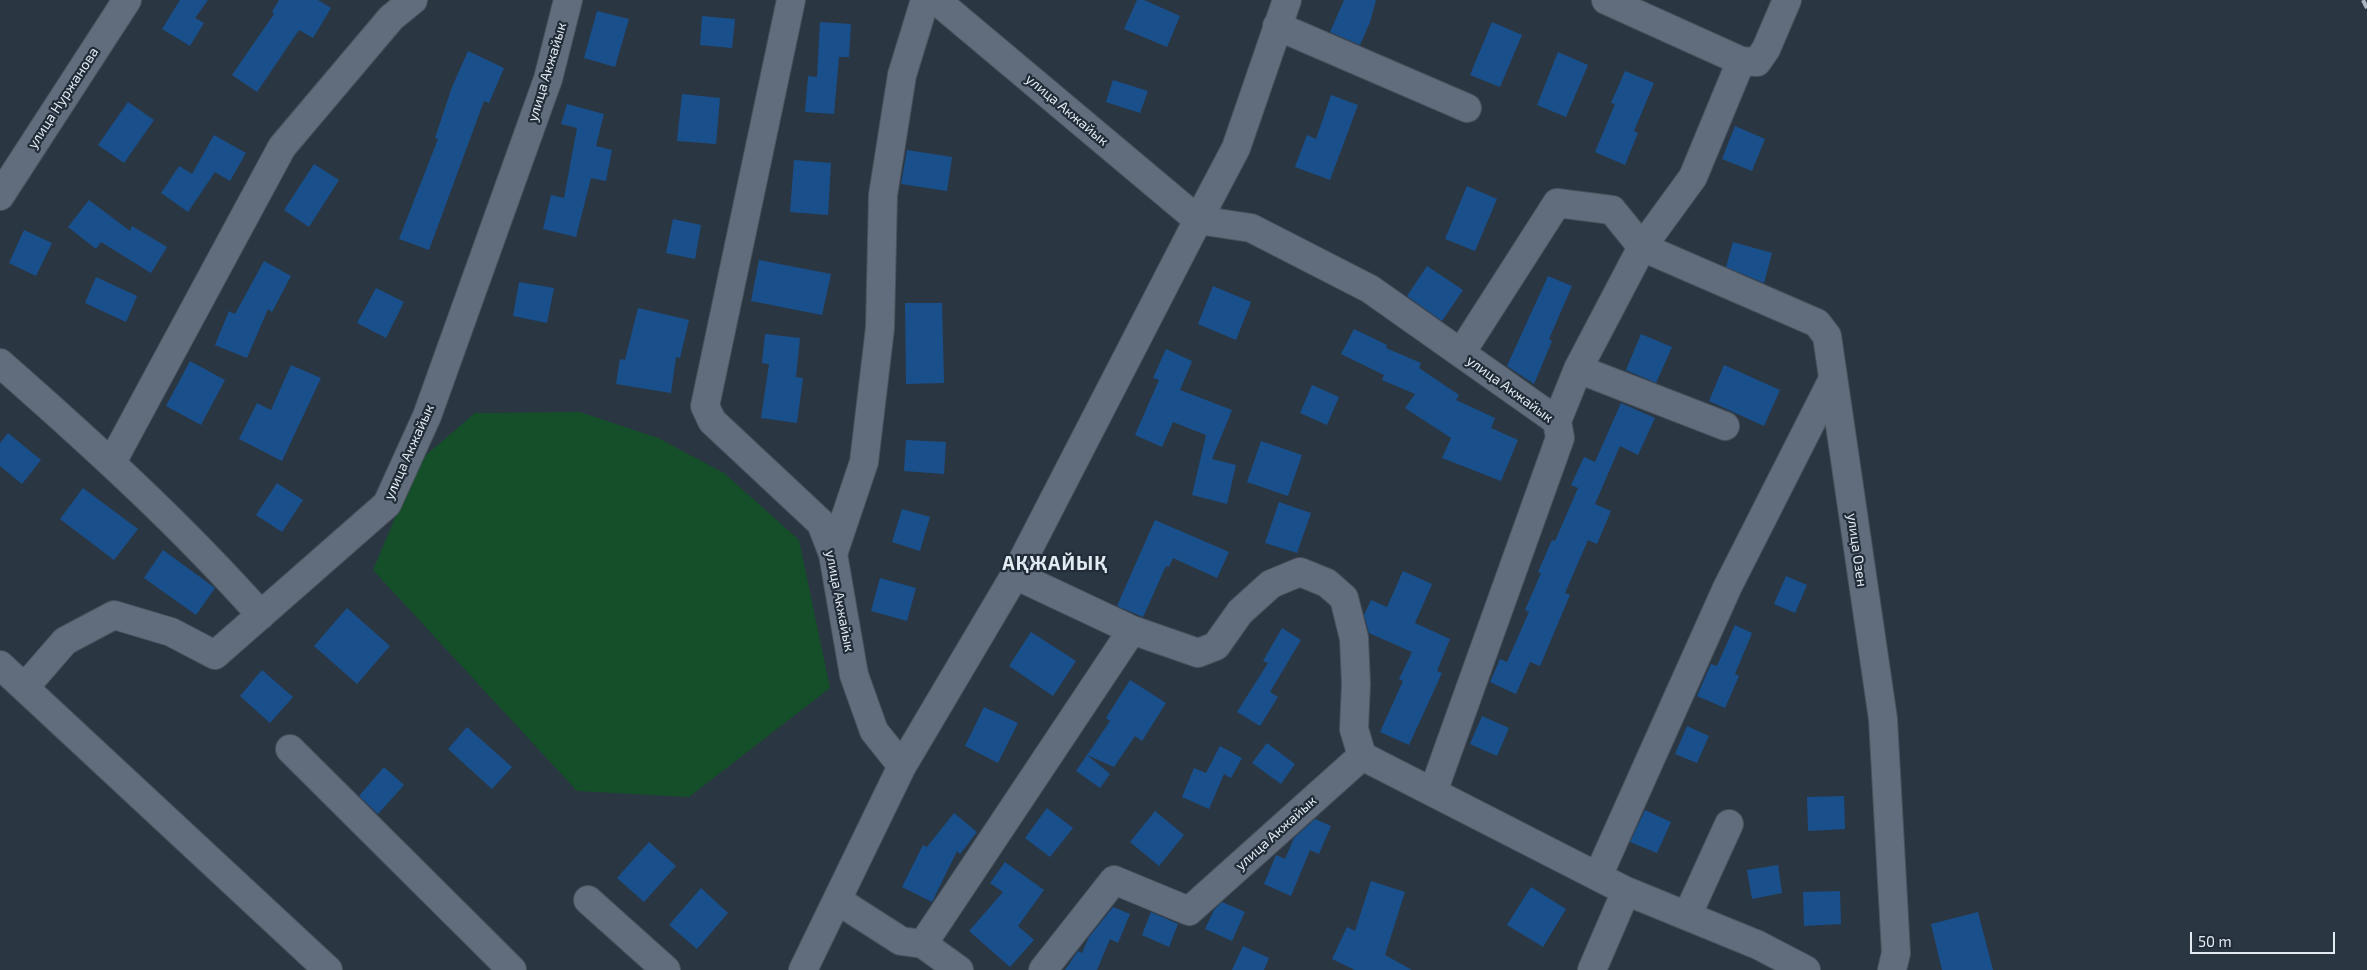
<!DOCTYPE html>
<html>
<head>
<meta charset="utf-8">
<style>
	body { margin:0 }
	#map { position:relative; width:2367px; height:970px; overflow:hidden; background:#2b3643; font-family:"Exo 2",sans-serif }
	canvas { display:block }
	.scale { position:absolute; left:2190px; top:932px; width:145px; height:22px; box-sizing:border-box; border:2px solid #e2eaf2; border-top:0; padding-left:6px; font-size:15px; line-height:18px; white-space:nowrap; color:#e2eaf2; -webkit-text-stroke:4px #212c38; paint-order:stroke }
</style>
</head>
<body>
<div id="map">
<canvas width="2367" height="970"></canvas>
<div class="scale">50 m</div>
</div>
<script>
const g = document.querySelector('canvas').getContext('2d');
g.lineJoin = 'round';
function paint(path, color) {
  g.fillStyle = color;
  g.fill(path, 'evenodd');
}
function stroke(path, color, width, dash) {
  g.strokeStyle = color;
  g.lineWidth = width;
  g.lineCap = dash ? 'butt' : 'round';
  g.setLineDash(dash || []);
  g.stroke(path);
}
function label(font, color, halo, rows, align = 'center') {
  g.font = font + ' "Exo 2",sans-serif';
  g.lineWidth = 4.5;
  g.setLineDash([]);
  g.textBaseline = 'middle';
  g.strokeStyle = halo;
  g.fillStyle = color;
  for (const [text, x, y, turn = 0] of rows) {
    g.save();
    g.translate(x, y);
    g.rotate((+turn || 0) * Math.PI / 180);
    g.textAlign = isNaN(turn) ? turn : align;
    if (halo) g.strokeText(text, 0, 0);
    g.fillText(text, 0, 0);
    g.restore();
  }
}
paint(new Path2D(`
	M580 412 658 438 724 473 799 540 830 688 689 797 577 791 373 570 419 461 475 413Z`), '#144f29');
paint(new Path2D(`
	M180 0H208L195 18 204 23 190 46 162 29Z
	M279 0H318L331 8 313 38 299 30 257 92 232 75 274 14 272 12Z
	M1137 0H1144L1180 16 1167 47 1124 29Z
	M1344 0H1376L1370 22 1360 45 1330 32Z
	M597 11 629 19 615 67 584 58Z
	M702 16 735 19 732 48 700 45Z
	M820 22 851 24 849 57H839L834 114 805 112 808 76 817 77Z
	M1492 22 1522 35 1500 87 1470 75Z
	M468 51 504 68 489 103 484 101 429 250 399 239 438 139 435 138 452 87Z
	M1558 52 1588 65 1566 117 1537 105Z
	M1625 71 1654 83 1634 131 1638 133 1625 165 1595 152 1615 104 1611 103Z
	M1113 80 1148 91 1140 113 1106 102Z
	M682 94 720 98 716 144 677 141Z
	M1331 95 1358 105 1330 180 1295 167 1307 135 1316 139Z
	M128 102 154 120 124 163 98 145Z
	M567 104 604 114 596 146 612 150 606 181 591 178 576 237 543 229 551 195 564 198 577 128 561 124Z
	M1735 126 1765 139 1752 171 1722 159Z
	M214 135 246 153 230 181 215 172 188 212 161 193 179 166 192 174Z
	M907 150 952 157 947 191 901 184Z
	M794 160 831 163 828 215 790 212Z
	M314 164 339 180 309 227 284 210Z
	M1467 186 1497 199 1475 251 1445 239Z
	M89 200 130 231 132 226 167 247 151 273 101 242 96 249 68 227Z
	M673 219 701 225 695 259 666 253Z
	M24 230 52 243 36 276 9 263Z
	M1733 242 1772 253 1764 283 1726 267Z
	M759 260 831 274 822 315 751 301Z
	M264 261 291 276 272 312 268 309 247 358 215 345 229 311 235 314Z
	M1427 266 1463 290 1442 321 1407 296Z
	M1548 276 1572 286 1549 339 1552 341 1534 384 1507 366Z
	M96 277 137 296 126 322 85 303Z
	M519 282 554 288 547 323 513 316Z
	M1213 286 1251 302 1236 340 1198 324Z
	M376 288 404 302 386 338 357 323Z
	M905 303H942L944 383 906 384Z
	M638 308 689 320 680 358 676 357 671 393 616 384 620 359 625 360Z
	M1354 329 1387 345 1386 348 1421 363 1419 368 1459 395 1456 400 1495 418 1491 428 1518 440 1501 481 1442 458 1451 438 1405 408 1415 394 1382 380 1384 375 1341 354Z
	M765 334 800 338 796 377 803 378 797 423 761 418 769 364 762 363Z
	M1641 334 1672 347 1656 383 1626 370Z
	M1166 349 1192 361 1180 390 1232 410 1212 459 1236 465 1227 504 1192 495 1206 435 1173 422 1162 447 1135 435 1159 380 1153 378Z
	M190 361 225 380 201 425 166 406Z
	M291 365 321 378 282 461 239 439 257 403 271 410Z
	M1724 365 1780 390 1764 426 1709 401Z
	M1312 385 1339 397 1327 425 1300 413Z
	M1621 403 1655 418 1638 455 1620 446 1595 504 1611 511 1597 544 1588 540 1565 593 1570 595 1540 666 1530 662 1516 694 1490 682 1500 659 1507 662 1529 612 1525 610 1541 573 1538 572 1552 540 1555 541 1578 488 1571 485 1584 457 1595 462Z
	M8 433 41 460 22 484 0 466V443Z
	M906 440 946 442 944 474 904 471Z
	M1261 441 1302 455 1288 496 1247 482Z
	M277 483 303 500 282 532 256 515Z
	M83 488 138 529 114 560 60 519Z
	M1279 502 1311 513 1297 553 1265 543Z
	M902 509 930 517 920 551 892 542Z
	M1155 520 1229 552 1217 578 1173 558 1169 567 1166 566 1143 617 1117 606Z
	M163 550 215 588 196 615 144 578Z
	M1403 571 1432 584 1415 623 1450 639 1437 671 1442 673 1409 745 1380 732 1403 681 1399 679 1412 652 1369 633 1364 615 1371 600 1387 607Z
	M1786 576 1807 585 1795 613 1774 604Z
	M880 578 916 588 907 621 871 611Z
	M347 608 390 646 357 684 314 646Z
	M1735 625 1752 633 1735 674 1739 676 1725 708 1697 696 1711 664 1717 666Z
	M1282 628 1301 640 1270 692 1278 697 1260 726 1237 712 1268 663 1263 661Z
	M1031 632 1076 661 1053 696 1009 666Z
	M262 670 293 697 270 723 240 696Z
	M1130 680 1166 703 1142 741 1135 736 1114 767 1087 755 1110 721 1106 718Z
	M984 707 1018 723 998 763 965 746Z
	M1482 716 1509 728 1497 756 1470 744Z
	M1687 726 1709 736 1697 763 1675 754Z
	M467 727 512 767 492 789 448 749Z
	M1267 743 1295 764 1281 784 1252 763Z
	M1220 746 1242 758 1231 778 1224 774 1209 809 1182 797 1194 768 1206 773Z
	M1087 755 1110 774 1100 788 1076 771Z
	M384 767 404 785 378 814 359 796Z
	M1844 796 1845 829 1808 831 1807 797Z
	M1047 808 1073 828 1050 857 1025 838Z
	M1645 810 1671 822 1657 853 1630 842Z
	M1155 811 1184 835 1159 866 1130 842Z
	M954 813 977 832 960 854 957 851 932 902 902 887 923 845 927 847Z
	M1315 819 1331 826 1319 854 1310 850 1291 896 1264 884 1276 855 1285 859 1294 838Z
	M649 842 676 866 644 902 617 878Z
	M1005 862 1044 890 1018 926 1034 940 1010 967 969 931 1003 892 990 883Z
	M1778 865 1782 893 1752 899 1747 870Z
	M1371 881 1405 892 1385 955 1412 970H1355L1332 959 1347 927 1355 931Z
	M1531 887 1566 909 1543 947 1507 925Z
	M701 888 728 913 697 949 669 925Z
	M1840 891 1841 924 1804 926 1803 892Z
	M1222 902 1245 912 1232 941 1205 929 1214 910Z
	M1113 907 1130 914 1118 943 1110 939 1097 970H1065L1078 951 1082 953 1089 937Z
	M1151 912 1178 924 1169 947 1142 935Z
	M1978 912 1993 970H1942L1931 924Z
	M1243 946 1269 958 1264 970H1232Z`), '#19508b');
const minor = new Path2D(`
	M791 0 705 406 712 421 821 523 833 554 854 675 874 731 902 766
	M1287 0 1236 148 1198 220 1251 228 1370 289 1557 421 1560 438 1433 792
	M1606 0 1741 61 1757 62 1766 49 1787 0
	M1277 26 1467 108
	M1741 61 1693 177 1642 247 1817 323 1827 336 1883 719 1896 953 1892 970
	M0 196 127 0
	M1461 353 1557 203 1612 210 1642 247 1578 369 1557 421
	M0 363C91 443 180 524 261 615
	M1578 369 1725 426
	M112 462 282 147 391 18 413 0
	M833 554 864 462 880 328 883 195 902 75 925 0
	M1132 630 1198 653 1216 646 1240 612 1271 584 1300 572 1327 583 1344 598 1354 638 1356 684 1354 729 1362 756 1626 891 1758 945 1806 970
	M0 665 328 970
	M25 687 65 641 114 615 171 632 215 655 387 504 427 416 548 79 568 0
	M290 749 512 970
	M1598 876 1727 588 1832 381
	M588 900 666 970
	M837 900 901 941 923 944 959 970
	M1687 916 1729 824
	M923 944 1132 630 1015 575
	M803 970 902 766 1015 575 1198 220 936 0
	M1043 970 1114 880 1189 911 1362 756
	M1592 970 1626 891`);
stroke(minor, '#49525d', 30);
stroke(minor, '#616d7c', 28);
stroke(new Path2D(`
	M2363 0 2367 8`), '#adb6c0', 4, [9, 9]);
label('14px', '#e2eaf2', '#212c38', [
	["улица Акжайык",547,72,-73],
	["улица Нуржанова",63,98,-57],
	["улица Акжайык",1067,110,40],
	["улица Акжайык",1510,389,36],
	["улица Акжайык",409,452,-66],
	["улица Озен",1857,550,82],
	["улица Акжайык",840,601,79],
	["улица Акжайык",1276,833,-42]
]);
g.letterSpacing = '1px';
label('bold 19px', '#e2eaf2', '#212c38', [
	["АҚЖАЙЫҚ",1055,564]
]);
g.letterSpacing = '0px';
</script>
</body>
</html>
